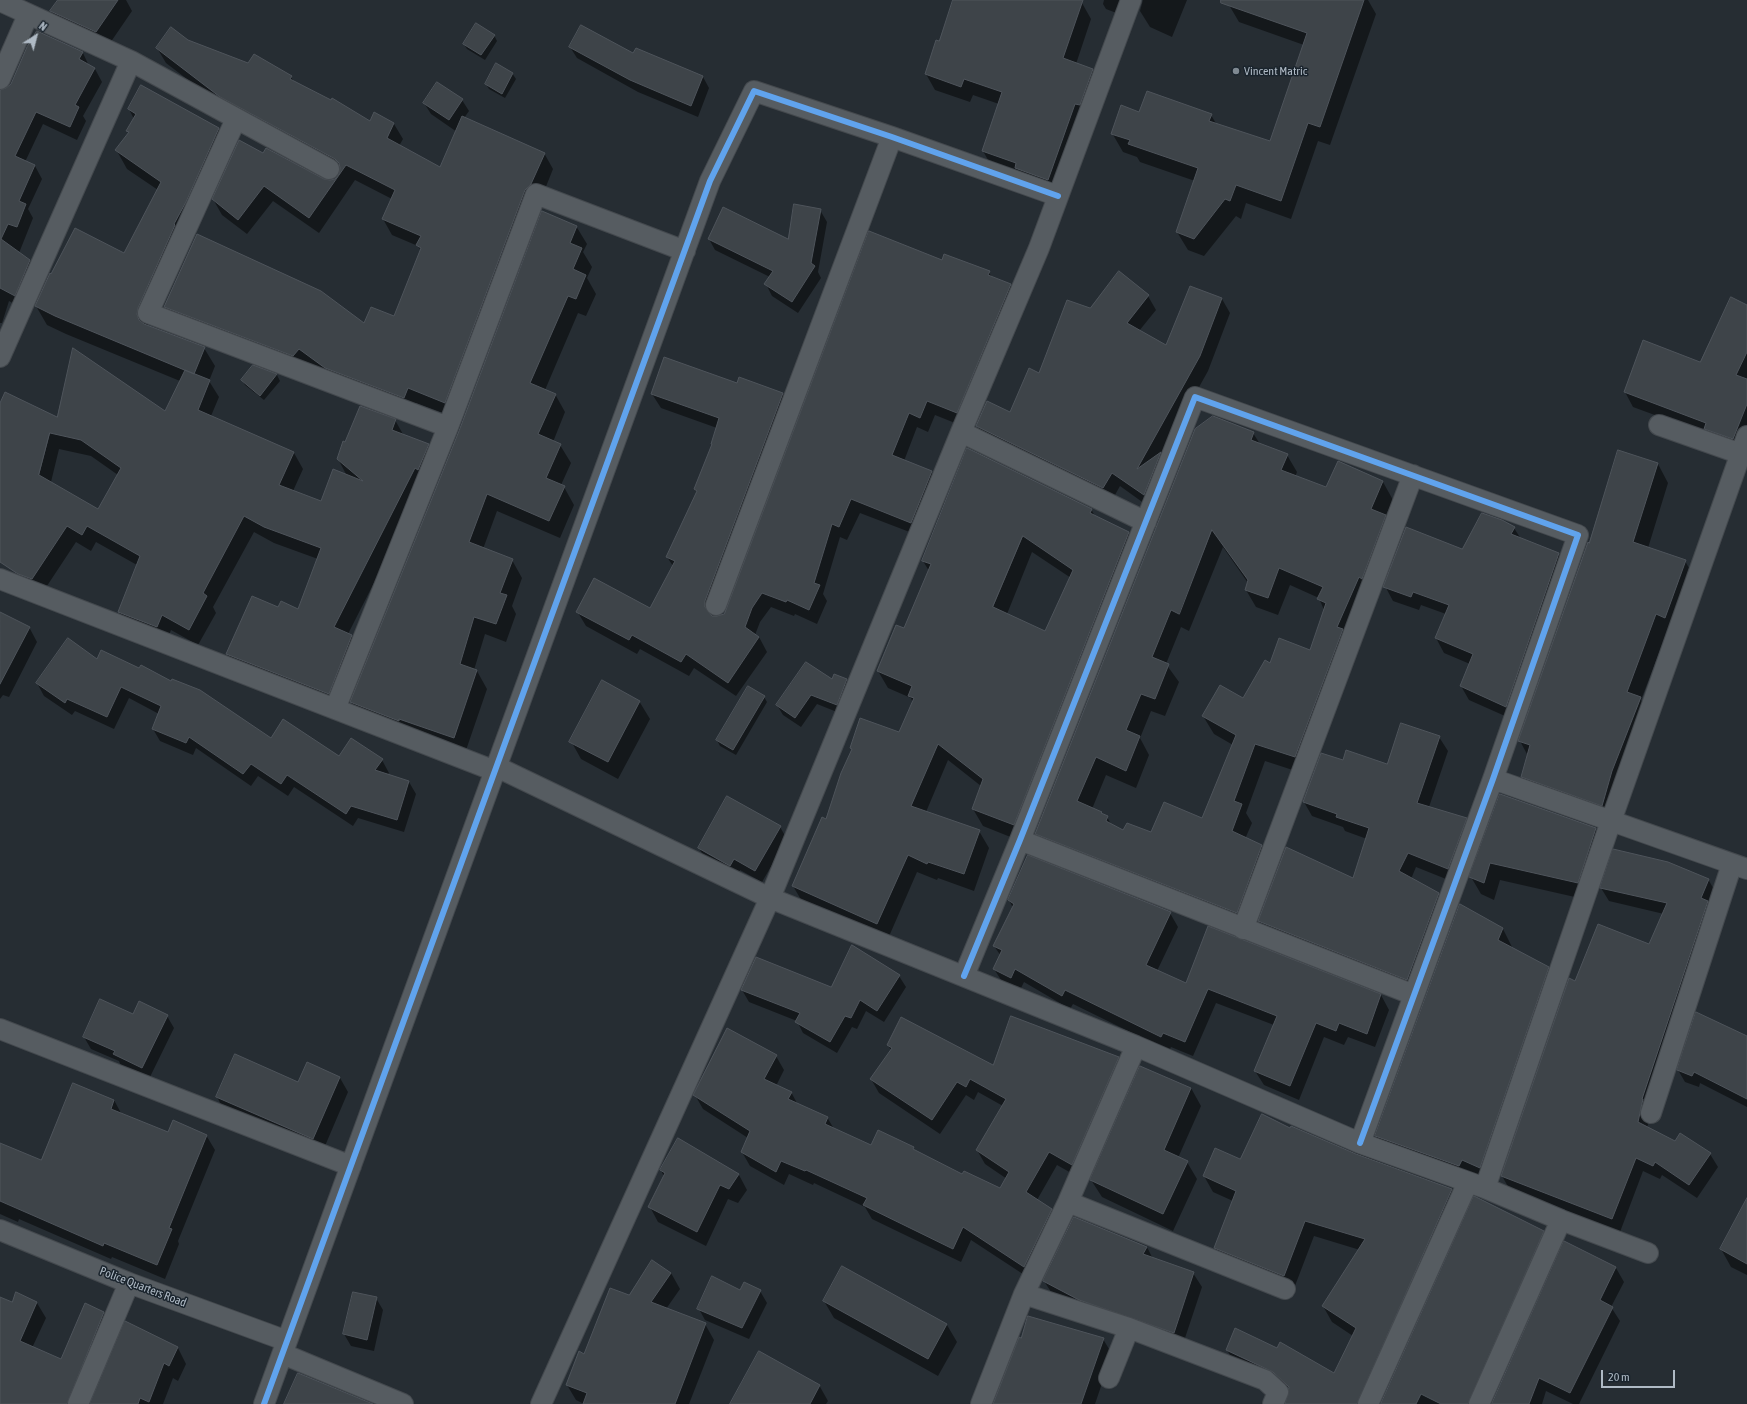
<!DOCTYPE html>
<html>
<head>
<meta charset="utf-8">
<style>
	body { margin:0 }
	#map { position:relative; width:1747px; height:1404px; overflow:hidden; background:#262d33; font-family:"Asap Condensed",sans-serif }
	canvas { display:block }
	.north { position:absolute; left:16px; top:16px; width:40px; height:40px; -webkit-text-stroke:3px #1a242d; paint-order:stroke; rotate:36deg; font-size:11px; font-weight:700; line-height:16px; text-align:center; color:#afbac5 }
	.north::after { content:''; display:block; margin:auto; width:14px; height:18px; background:#afbac5; clip-path:polygon(50% 0,100% 100%,50% 72%,0 100%) }
	.scale { position:absolute; left:1601px; top:1370px; width:74px; height:18px; box-sizing:border-box; border:2px solid #afbac5; border-top:0; padding-left:5px; font-size:12px; line-height:14px; white-space:nowrap; color:#afbac5; -webkit-text-stroke:3px #1a242d; paint-order:stroke }
</style>
</head>
<body>
<div id="map">
<canvas width="1747" height="1404"></canvas>
<div class="north">N</div>
<div class="scale">20 m</div>
</div>
<script>
const g = document.querySelector('canvas').getContext('2d');
g.lineJoin = 'round';
function paint(path, color) {
  g.fillStyle = color;
  g.fill(path, 'evenodd');
}
function stroke(path, color, width, dash) {
  g.strokeStyle = color;
  g.lineWidth = width;
  g.lineCap = dash ? 'butt' : 'round';
  g.setLineDash(dash || []);
  g.stroke(path);
}
function label(font, color, halo, rows, align = 'center') {
  g.font = font + ' "Asap Condensed",sans-serif';
  g.lineWidth = 3;
  g.setLineDash([]);
  g.textBaseline = 'middle';
  g.strokeStyle = halo;
  g.fillStyle = color;
  for (const [text, x, y, turn = 0] of rows) {
    g.save();
    g.translate(x, y);
    g.rotate((+turn || 0) * Math.PI / 180);
    g.textAlign = isNaN(turn) ? turn : align;
    if (halo) g.strokeText(text, 0, 0);
    g.fillText(text, 0, 0);
    g.restore();
  }
}
paint(new Path2D(`
	M59 0H126L132 11 106 49 62 29 51 11Z
	M954 0H1073L1082 3 1091 19 1076 64 1092 70 1102 86 1058 196 992 167 983 151 999 104 973 95 970 102 935 90 926 74 939 42Z
	M1104 0H1124L1119 14 1106 9 1103 4Z
	M1143 0H1187L1172 37 1150 27 1140 11Z
	M1231 0H1368L1376 14 1330 145 1318 141 1291 219 1246 203 1241 219 1236 216 1204 256 1188 250 1177 232 1195 181 1140 162 1137 157 1123 152 1112 133 1140 113 1211 115 1217 125 1271 142 1304 45 1239 22 1229 5Z
	M494 35 497 41 485 60 467 49 464 44Z
	M187 41 249 64 254 55 291 77 294 82 370 122 375 114 394 124 403 139 399 146 441 169 457 132 431 114 424 103 462 100 469 111 464 118 544 153 553 169 454 417 416 403 413 413 174 322 165 307 365 325 394 317 421 251 418 246 392 235 383 219 392 199 355 180 319 233 273 201 247 234 222 215 213 199 263 154 324 180 330 181 336 179 341 172 230 112 166 63 157 48Z
	M570 47 634 54 703 77 709 88 698 117 638 92 577 58Z
	M83 53 89 66 95 69 102 82 83 116 86 121 77 140 43 124 25 162 35 166 42 179 28 209 33 218 19 253 30 260 37 274 22 308 9 301 2 323H0V91L7 89Z
	M512 73 516 79 505 98 489 89 486 84Z
	M129 109 218 129 229 148 148 326 204 348 215 366 209 381 219 397 211 416 294 453 303 469 293 491 322 503 347 476 338 459 346 443 395 420 404 436 428 445 437 461 424 484 348 634 351 636 361 652 338 710 237 671 227 654 279 608 299 610 318 559 274 543 254 532 213 607 216 613 198 645 171 630 166 643 128 629 119 612 137 565 96 542 91 551 76 542 41 595 24 587 15 571 0 558V405L57 418 166 412 180 381 66 334 47 325 36 306 125 255 158 190 127 169 117 151 129 133 128 131 134 119ZM59 449 91 456 118 475 98 510 51 482Z
	M820 210 827 222 818 272 821 278 798 313 772 296 766 284 770 277 715 250 709 239 789 241Z
	M576 226 587 244 583 252 592 267 587 278 596 294 586 316 578 313 545 390 555 394 565 412 553 442 560 445 571 463 561 485 564 487 574 505 560 538 497 511 483 549 512 560 522 578 512 606 516 614 506 642 485 634 474 670 477 671 487 689 464 756 361 720 351 702Z
	M943 262 989 272 992 278 1010 285 1019 299 965 427 935 415 928 432 917 427 904 461 932 472 940 486 920 536 860 513 847 540 840 537 823 594 827 601 817 624 795 614 794 616 771 607 760 622 755 635 759 637 767 652 736 696 694 668 689 676 640 649 637 654 586 626 577 611 650 610 673 566 667 557 697 494 695 489 713 445 717 428 661 408 652 394 738 384 740 379 783 394 791 408 713 617H718L724 614Z
	M1190 287 1222 299 1230 313 1208 371 1161 455 1168 467 1152 509 1120 486 1111 502 985 440 977 426 1010 413 1090 310 1148 296 1156 310 1139 331 1167 347Z
	M1747 306V440L1742 453 1709 435 1633 407 1625 392 1701 363Z
	M253 366 277 375 280 381 264 400 245 385 242 380Z
	M1253 433 1260 444 1287 455 1297 472 1295 477 1326 489 1338 462 1383 482 1393 500 1385 517 1395 534 1305 774 1265 761 1246 813 1252 823 1245 839 1261 846 1272 864 1247 930 1046 851 1036 833ZM1223 547 1248 583 1246 590 1256 607 1278 615 1290 585 1319 598 1324 610 1311 651 1271 664 1243 700 1203 716 1214 734 1233 745 1203 820 1152 834 1124 831 1112 826 1107 817 1092 809 1106 775 1136 788 1149 755 1140 738 1151 711 1165 716 1179 682 1166 664 1181 627 1189 631Z
	M1658 464 1668 483 1648 548 1685 561 1696 580 1676 636 1667 632 1641 700 1651 716 1613 824 1533 796 1522 777 1528 756 1520 741 1590 544Z
	M1091 509 1096 518 1129 533 1138 550 1023 842 983 826 973 809 981 786 948 760 926 812 979 831 989 848 974 891 938 878 937 880 917 872 887 941 803 903 793 886 827 820 853 750 851 748 900 734 913 703 911 698 888 688 878 671 905 630 929 571 923 561ZM1032 552 1071 578 1046 632 1007 614Z
	M1514 528 1521 539 1559 554 1567 568 1514 720 1469 700 1461 686 1470 664 1444 653 1436 638 1446 614 1421 605 1419 610 1393 601 1385 586Z
	M0 613 29 627 37 642 9 697 3 695 0 699Z
	M98 660 271 740 339 758 382 760 389 773 387 775 409 782 416 794 404 832 358 818 353 826 294 787 288 796 258 776 251 786 196 748 193 755 160 741 153 729 159 714 129 698 114 729 75 711 72 715 44 696 37 683Z
	M847 680 852 689 842 714 817 704 801 727 783 715 777 705 832 681Z
	M764 697 767 702 736 755 720 746 717 740Z
	M639 701 650 719 618 779 581 759 571 741Z
	M1439 737 1448 751 1429 807 1466 819 1474 833 1456 883 1416 867 1411 879 1438 894 1447 908 1416 994 1268 936 1259 921 1353 880 1367 839 1345 831 1343 827 1312 816 1304 802 1343 762 1387 765Z
	M1500 795 1596 829 1606 846 1588 900 1500 880 1494 900 1481 894 1471 877Z
	M780 827 787 839 762 882 740 870 737 877 706 860 699 848Z
	M1708 879 1716 893 1647 1128 1675 1142 1710 1154 1718 1167 1697 1198 1662 1175 1660 1179 1643 1171 1620 1232 1510 1190 1502 1176 1575 983 1649 945 1664 914 1609 901 1601 888Z
	M1009 900 1170 913 1178 927 1157 971 1186 984 1209 928 1381 995 1389 1010 1375 1047 1348 1037 1344 1045 1324 1037 1299 1100 1264 1085 1255 1071 1274 1025 1216 1003 1193 1056 1171 1047 1169 1051 1073 1004 1070 1009 1024 982 1019 992 1003 983 994 969 1001 956 994 946 1013 908Z
	M1460 906 1503 929 1513 949 1548 968 1559 987 1491 1186 1387 1155 1376 1136Z
	M899 976 906 987 884 1022 866 1011 857 1029 852 1027 837 1053 803 1033 797 1021 749 1002 742 990 832 988Z
	M133 1016H167L174 1028 149 1079 121 1066 119 1061 91 1049 84 1037Z
	M1747 1037V1107L1700 1083 1699 1087 1685 1082 1678 1070Z
	M888 1045 994 1066 1118 1058 1126 1072 1080 1178 1057 1165 1037 1200 1051 1210 1059 1224 1032 1280 971 1240 961 1262 872 1219 865 1207 814 1183 813 1185 789 1174 784 1185 750 1166 742 1152 748 1138 703 1109 695 1095 776 1056 784 1070 776 1086 791 1092 798 1105 827 1117 834 1129 871 1146 913 1148 916 1152 963 1175 1001 1190 1007 1179 985 1164 977 1150 1003 1106 978 1092 974 1100 966 1095 940 1134 879 1093 871 1079 891 1050Z
	M340 1078 348 1092 322 1153 225 1112 217 1097Z
	M1191 1088 1201 1106 1178 1158 1187 1162 1197 1179 1173 1231 1102 1197 1091 1180Z
	M114 1100 122 1115 169 1134 206 1135 215 1150 178 1241 179 1244 165 1279 112 1257 111 1259 19 1219 18 1222 0 1214V1144L41 1161Z
	M1291 1129 1452 1189 1461 1205 1371 1404H1287L1290 1394 1283 1387 1236 1366 1227 1350 1334 1374 1353 1336 1332 1322 1323 1306 1360 1250 1314 1236 1293 1291 1224 1264 1215 1248 1233 1201 1213 1192 1204 1176 1241 1160Z
	M678 1140 739 1175 747 1190 738 1203 728 1199 706 1246 658 1222 650 1207 664 1177 661 1170Z
	M1747 1200V1275L1731 1267 1721 1249Z
	M1543 1232 1551 1246 1480 1404H1382Z
	M1565 1242 1616 1268 1624 1282 1611 1307 1620 1321 1579 1404H1573L1546 1391 1542 1404H1493Z
	M1147 1247 1153 1259 1193 1273 1202 1287 1182 1347 1053 1295 1044 1281Z
	M843 1267 947 1325 957 1342 938 1376 834 1318 824 1301Z
	M671 1273 680 1289 666 1309 705 1324 714 1340 689 1404H584L576 1400 567 1385 585 1355 629 1296Z
	M741 1291H760L767 1303 749 1339 705 1320 699 1309Z
	M16 1294 37 1303 46 1318 32 1348 61 1360 104 1313 113 1328 81 1404H0V1298L12 1304Z
	M376 1298 383 1310 374 1351 351 1346 344 1334Z
	M126 1323 178 1348 186 1364 178 1381 173 1378 163 1404H92Z
	M1103 1339 1112 1354 1095 1404H994Z
	M819 1385 828 1401 826 1404H731Z`), '#0007');
const building = new Path2D(`
	M58 0H118L96 32 50 11Z
	M953 0H1083L1063 58 1093 69 1080 105 1075 104 1048 180 1015 168 1016 163 982 151 1002 92 964 79 961 87 925 74 936 40 939 41Z
	M1221 0H1364L1320 127 1308 123 1281 201 1236 185 1230 201 1225 199 1194 239 1176 232 1198 168 1128 144 1130 140 1111 134 1121 105 1139 112 1147 91 1212 114 1209 121 1270 141 1307 33 1221 3Z
	M476 23 495 35 481 55 463 44Z
	M581 25 633 53 636 48 703 76 691 106 630 80 569 47Z
	M171 27 188 40 248 63 254 54 292 76 290 79 331 100 332 98 370 121 374 112 394 123 387 138 440 167 462 116 545 153 531 184 525 190 445 403 408 388 404 398 325 368 299 349 293 356 164 307 197 234 321 291 364 323 371 307 394 316 421 248 416 245 421 236 382 219 395 190 346 165 309 218 264 186 238 220 212 199 239 140 263 153 266 148 324 179 330 180 335 179 339 174 340 168 339 163 335 159 220 97 156 48Z
	M37 31 83 52 79 59 95 68 75 105 79 107 70 127 36 112 15 156 35 165 19 201 26 204 17 227 8 224 1 239 30 260 15 296 0 288V90L6 88 11 84 27 47Z
	M496 63 513 73 502 94 485 84Z
	M437 82 463 99 449 120 423 103Z
	M141 85 219 128 186 202 174 224 175 225 138 308 137 314 139 320 144 324 205 347 194 374 55 316 35 306 50 273 51 274 75 228 124 253 161 182 115 150 129 132 126 131 136 114 128 109Z
	M794 204 821 209 811 263 815 266 792 302 764 284 773 271 708 239 723 207 788 239Z
	M542 211 577 226 570 243 582 248 573 269 586 275 576 299 568 296 530 383 556 394 538 434 561 444 546 478 565 486 549 521 487 494 469 542 513 559 500 593 507 595 496 624 474 617 460 664 477 670 454 738 399 719V721L350 702 459 431Z
	M869 231 942 260 944 254 990 271 988 275 1011 284 957 413 927 401 920 418 909 413 892 455 932 471 911 523 851 499 839 527 832 524 814 583 820 585 809 610 787 600 786 602 762 593 752 608 745 627 759 637 728 683 686 654 681 662 632 635 629 640 576 612 594 578 650 608 675 561 666 557 697 491 694 489 712 444H711L719 418 651 394 664 357 737 383 739 377 783 393 705 601V607L712 616H717L724 614Z
	M1119 271 1149 295 1127 323 1166 345 1190 286 1222 298 1200 356 1137 469 1161 452 1144 495 1112 473 1103 488 976 426 987 401 1010 412 1029 368 1039 373 1067 300 1090 308Z
	M1731 297 1747 305V352L1736 375 1747 379V404L1733 439 1704 429 1706 423 1624 392 1643 340 1700 362Z
	M73 348 165 411 185 370 210 380 198 410 294 452 279 485 321 501 333 469 363 481 337 459 343 441 345 442 360 406 396 419 392 430 429 444 418 470 415 468 334 627 352 635 329 694 226 654 252 596 278 607 281 601 298 609 321 548 264 527 244 516 203 593 207 596 189 630 162 615 157 627 118 612 140 556 87 526 82 535 67 526 32 579 18 574 0 562V403L5 392 57 417ZM50 433 81 440 121 468 98 509 39 475Z
	M253 365 277 374 260 396 241 380Z
	M1213 416 1254 432 1251 440 1288 454 1281 470 1326 487 1338 461 1383 481 1371 509 1386 515 1362 579 1359 577 1337 627 1343 629 1295 757 1255 744 1234 801 1242 804 1232 831 1262 845 1237 913 1035 834 1195 429ZM1212 530 1248 580 1245 590 1268 598 1279 568 1323 587 1317 599 1326 603 1310 650 1279 638 1270 663 1265 660 1243 698 1220 685 1202 716 1236 735 1202 818 1164 802 1151 832 1127 823 1123 830 1106 821 1108 816 1101 813 1102 812 1077 801 1096 757 1126 771 1140 736 1126 730 1141 694 1155 699 1169 664 1152 657 1171 610 1179 614Z
	M967 448 1092 509 1090 513 1129 532 1014 825 972 809 983 779 938 744 911 806 980 830 964 874 928 862 927 864 908 855 877 924 792 886 822 817 826 819 841 773 852 749 850 748 860 718 899 732 914 698 908 696 912 686 877 671 896 625 904 628 931 564 922 561ZM1023 536 1073 570 1045 631 993 607Z
	M1618 450 1658 463 1633 542 1686 560 1665 618 1656 614 1627 692 1641 697 1612 771 1602 806 1521 777 1530 745 1518 741 1588 542 1589 543Z
	M1482 513 1502 520 1515 527 1511 534 1559 553 1506 707 1460 686 1473 654 1435 638 1449 605 1413 592 1411 597 1383 587 1406 527 1462 549Z
	M0 612 30 627 0 684Z
	M68 638 97 659 101 650 139 668 141 665 171 681 172 679 200 690 271 738 283 719 339 756 351 738 383 759 375 770 409 781 397 820 351 806 346 814 287 775 281 784 251 764 243 774 189 737 186 743 152 729 161 706 121 687 107 717 67 699 65 703 36 683Z
	M806 662 832 679 834 674 847 679 837 705 811 695 795 718 776 705Z
	M602 680 640 701 608 762 569 742Z
	M748 686 765 696 733 750 716 740Z
	M1401 723 1440 736 1417 803 1467 818 1448 869 1408 853 1399 871 1439 893 1407 980 1258 921 1286 847 1353 878 1369 828 1336 817 1337 814 1303 802 1321 753 1343 760 1346 750 1387 764Z
	M1500 794 1596 828 1578 883 1490 863 1484 883 1469 877Z
	M727 796 781 826 755 871 734 859 730 866 698 848Z
	M1613 849 1668 862 1709 879 1701 898 1708 901 1642 1099H1643L1638 1122 1675 1141 1680 1133 1711 1153 1689 1185 1655 1162 1653 1166 1636 1158 1612 1219 1501 1176 1569 978 1575 981 1598 924 1649 944 1667 903 1600 888Z
	M1028 855 1171 912 1146 965 1186 983 1208 926 1381 994 1367 1034 1339 1023 1336 1031 1316 1023 1290 1086 1254 1071 1277 1016 1208 989 1185 1042 1163 1033 1161 1037 1065 990 1062 996 1015 969 1011 978 993 969 1002 950 993 946 1014 904 1008 900Z
	M1460 904 1503 928 1498 940 1549 967 1480 1168 1462 1160 1459 1166 1375 1136Z
	M852 945 900 975 877 1011 860 1000 851 1018 845 1016 830 1042 795 1022 800 1013 741 990 756 957 831 987Z
	M100 999 133 1014 139 1001 168 1015 142 1068 113 1054 115 1051 83 1037Z
	M1696 1012 1747 1036V1099L1694 1072 1692 1076 1677 1070Z
	M1011 1016 1119 1057 1072 1165 1049 1152 1026 1192 1052 1209 1024 1267 963 1227 953 1249 863 1205 867 1198 806 1170 805 1171 781 1161 776 1172 741 1152 750 1131 693 1095 727 1028 777 1055 764 1079 792 1092 788 1099 828 1117 825 1124 871 1145 878 1130 914 1147 913 1149 962 1174 964 1171 1000 1188 1009 1172 976 1150 1006 1099 970 1079 966 1087 957 1082 932 1120 870 1079 892 1048 887 1045 901 1017 993 1065Z
	M235 1054 298 1082 307 1062 340 1077 313 1139 216 1097Z
	M1140 1066 1191 1088 1164 1150 1188 1161 1163 1214 1090 1180Z
	M73 1083 114 1100 111 1109 168 1132 173 1120 207 1135 169 1228 172 1229 157 1265 104 1243 103 1246 0 1201V1143L41 1160Z
	M1262 1114 1290 1128 1291 1126 1356 1154 1452 1189 1357 1404H1285L1289 1387 1273 1372 1226 1350 1235 1328 1277 1348 1280 1342 1334 1373 1356 1328 1322 1306 1365 1239 1305 1221 1284 1276 1214 1248 1236 1191 1203 1176 1215 1148 1240 1159Z
	M678 1138 739 1174 729 1189 720 1185 697 1232 648 1207 665 1173 660 1170Z
	M1474 1196 1544 1231 1468 1404H1441L1421 1394 1416 1404H1381Z
	M1747 1198V1264L1720 1249Z
	M1074 1217 1147 1247 1143 1254 1194 1272 1174 1333 1079 1300 1043 1281Z
	M1564 1241 1616 1267 1600 1300 1613 1307 1570 1393 1539 1378 1529 1404H1492Z
	M652 1260 671 1273 651 1302 706 1323 675 1404H583L587 1393 566 1385 579 1351 584 1354 610 1288 629 1295Z
	M842 1266 947 1324 928 1359 823 1301Z
	M712 1276 740 1290 744 1282 761 1290 742 1328 697 1309Z
	M16 1292 37 1302 20 1341 61 1359 85 1303 104 1312 67 1404H0V1297L12 1302Z
	M353 1292 377 1297 367 1340 343 1334Z
	M1028 1316 1104 1338 1081 1404H993L1019 1337 1021 1338Z
	M125 1321 178 1347 169 1366 164 1363 149 1402 140 1398 138 1404H90Z
	M759 1351 820 1385 810 1404H730Z
	M298 1373 373 1404H284Z`);
paint(building, '#3e4449');
stroke(building, '#4e545b', 1);
const street = new Path2D(`
	M0 1 131 61 329 169
	M0 79 28 15
	M236 119 148 313 448 427
	M0 357 131 61
	M1659 425 1747 456
	M961 432 1146 522
	M0 579 495 771
	M716 605 892 137
	M335 709 448 427 536 194 685 251
	M497 767 770 898 1136 1046 1360 1143 1485 1188 1561 1220 1648 1253
	M1493 779 1747 869
	M1020 840 1414 995
	M1243 929 1413 475
	M964 976 1020 840 1195 397 1578 535 1493 779 1360 1143
	M0 1029 351 1166
	M1651 1113 1732 864
	M1485 1188 1611 821 1747 436
	M1068 1202 1285 1289
	M0 1230 129 1283 287 1341
	M1024 1294 1129 1328 1265 1380 1278 1392 1273 1404
	M283 1354 403 1404
	M1109 1378 1129 1328
	M78 1404 129 1283
	M264 1404 710 181 754 91 892 137 1058 196
	M541 1404 770 898 961 432 1039 248 1131 0
	M981 1404 1024 1294 1068 1202 1136 1046
	M1368 1404 1468 1182
	M1479 1404 1561 1220`);
stroke(street, '#44494e', 22);
stroke(street, '#565c61', 20);
stroke(new Path2D(`
	M964 976 1020 840 1195 397 1578 535 1493 779 1360 1143
	M264 1404 710 181 754 91 892 137 1058 196`), '#60a3ed', 6);
for (const [x, y, r, color] of [
	[1236,71,4,"#7f8992"]
]) {
  const dot = new Path2D();
  dot.arc(x, y, r, 0, 2 * Math.PI);
  g.fillStyle = color;
  g.fill(dot);
  stroke(dot, '#1a242d', 1.5);
}
label('12px', '#afbac5', '#1a242d', [
	["Vincent Matric",1244,71]
], 'left');
label('12px', '#afbac5', '#1a242d', [
	["Police Quarters Road",143,1287,21]
]);
</script>
</body>
</html>
